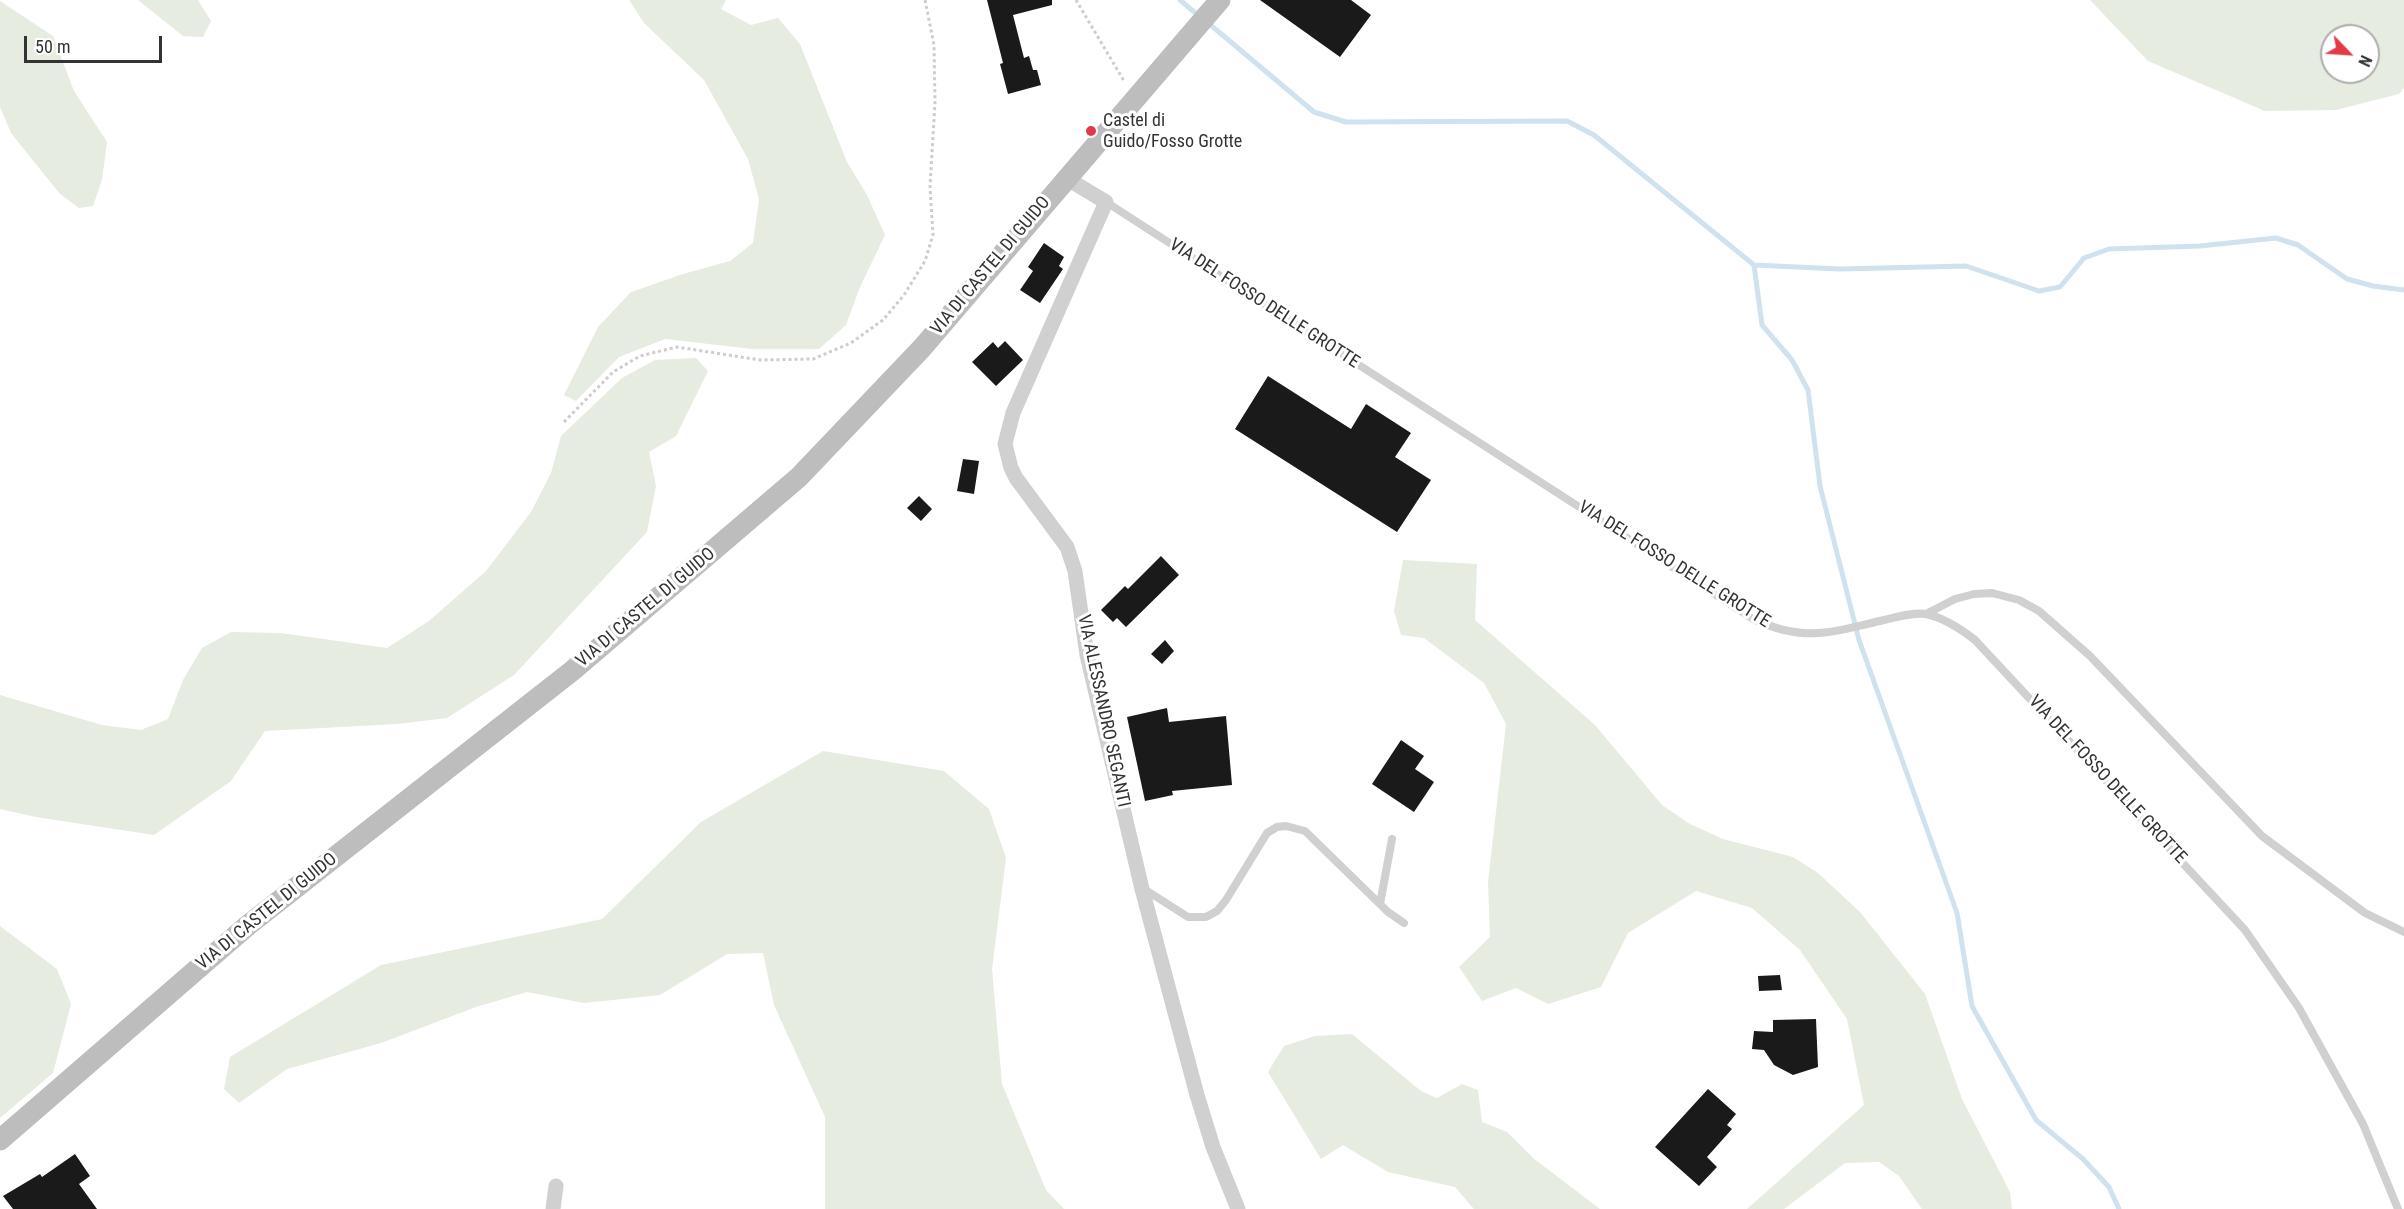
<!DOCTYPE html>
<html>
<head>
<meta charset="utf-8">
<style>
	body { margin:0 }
	#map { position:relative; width:2404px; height:1209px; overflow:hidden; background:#fff; font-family:"Roboto Condensed",sans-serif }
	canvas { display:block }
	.north { position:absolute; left:2320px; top:24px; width:60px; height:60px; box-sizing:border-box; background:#fff; border:2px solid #adadad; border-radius:50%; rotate:115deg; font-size:16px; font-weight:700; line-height:24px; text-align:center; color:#333 }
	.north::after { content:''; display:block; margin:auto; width:21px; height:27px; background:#e63946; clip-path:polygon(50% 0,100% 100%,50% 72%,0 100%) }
	.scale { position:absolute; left:24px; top:36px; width:138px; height:27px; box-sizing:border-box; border:3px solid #333; border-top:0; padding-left:8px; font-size:18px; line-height:21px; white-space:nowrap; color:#333; -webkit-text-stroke:4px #fff; paint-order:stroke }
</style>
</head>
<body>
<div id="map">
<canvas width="2404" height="1209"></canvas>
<div class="north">N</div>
<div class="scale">50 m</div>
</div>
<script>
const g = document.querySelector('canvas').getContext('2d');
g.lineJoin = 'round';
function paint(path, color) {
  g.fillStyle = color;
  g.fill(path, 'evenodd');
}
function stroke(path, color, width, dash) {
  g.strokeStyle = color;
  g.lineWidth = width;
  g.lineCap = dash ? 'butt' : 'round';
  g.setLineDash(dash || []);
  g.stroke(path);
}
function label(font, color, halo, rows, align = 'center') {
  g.font = font + ' "Roboto Condensed",sans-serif';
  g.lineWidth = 6;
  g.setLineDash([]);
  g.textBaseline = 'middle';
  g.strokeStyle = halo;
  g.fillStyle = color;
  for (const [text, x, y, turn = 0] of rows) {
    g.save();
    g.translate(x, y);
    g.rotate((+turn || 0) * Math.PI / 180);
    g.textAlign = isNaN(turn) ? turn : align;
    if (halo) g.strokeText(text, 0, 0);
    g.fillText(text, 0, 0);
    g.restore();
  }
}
paint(new Path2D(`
	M138 0H198L211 21 203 37 183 36Z
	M629 0H726L721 9 751 25 778 18 800 44 847 162 867 195 885 235 860 287 846 325 819 349H752L665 339 619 357 576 401 564 395 598 327 631 292 683 274 730 261 753 243 759 199 748 159 704 80 644 23Z
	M2090 0H2404V88L2399 94 2336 110 2265 111 2148 61ZM2332 36H2368V72H2332Z
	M0 1 53 36 74 91 107 142 102 180 93 206 79 208 60 194 39 168 11 133 0 107Z
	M696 358 708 371 676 436 649 452 656 486 647 532 514 675 447 718 398 724 265 731 231 781 154 835 36 817 0 809V695L102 725 141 730 168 719 183 680 202 648 231 632 281 633 387 648 429 621 486 571 531 512 551 473 561 436 622 378 655 360Z
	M1403 560 1477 564 1475 620 1595 725 1662 805 1690 824 1723 839 1793 857 1818 873 1860 912 1925 994 1962 1099 2010 1192 2012 1209H1922L1899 1176 1879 1162 1845 1163 1784 1209H1747L1864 1105 1847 1019 1800 950 1752 908 1696 891 1628 933 1601 987 1548 1004 1516 988 1482 1001 1459 967 1490 937 1488 882 1506 724 1484 683 1424 638 1401 635 1394 611Z
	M823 751 944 771 989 809 1006 858 992 969 1002 1084 1046 1190 1064 1209H825V1117L774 1005 763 953 727 954 660 995 584 1003 527 992 476 1007 381 1043 287 1069 239 1103 224 1089 230 1057 381 965 602 919 701 822Z
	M0 926 57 969 71 1004 53 1073 0 1118Z
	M1352 1034 1421 1091 1437 1098 1462 1084 1478 1090 1482 1122 1507 1132 1533 1158 1600 1209H1474L1455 1187 1388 1172 1343 1145 1321 1159 1268 1072 1284 1046 1315 1036Z`), '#e6ecdf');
stroke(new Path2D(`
	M1180 0 1199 16
	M1207 22 1314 112 1346 122 1567 121 1594 135 1754 265 1762 325 1792 360 1808 390 1820 486 1859 640 1957 913 1972 1006 2036 1120 2083 1159 2109 1187 2119 1209
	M1754 265 1840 269 1966 266 2039 291 2060 287 2084 258 2109 249 2200 246 2276 238 2298 245 2347 279 2373 286 2404 290`), '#cfe2ee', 5);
paint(new Path2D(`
	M987 0H1052V5L1013 15 1024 58 1029 56 1033 70H1037L1041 85 1008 94 1000 64 1003 63Z
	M1260 0H1351L1371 15 1340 57Z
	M1044 243 1064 257 1059 266 1063 269 1040 303 1020 290 1033 271 1028 267Z
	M1005 341 1023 360 996 386 972 362 993 342 998 348Z
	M1268 376 1351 429 1366 404 1411 433 1395 457 1431 480 1397 532 1235 429Z
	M963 459 979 461 974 494 957 491Z
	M919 496 932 509 921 521 907 508Z
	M1161 556 1179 575 1126 627 1117 618 1113 622 1101 610 1125 586 1128 589Z
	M1165 640 1174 651 1162 664 1151 654Z
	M1167 708 1169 722 1226 716 1232 785 1172 791 1173 795 1145 801 1127 717Z
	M1401 740 1424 756 1415 769 1434 782 1414 812 1372 784Z
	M1780 975 1782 990 1759 991 1758 976Z
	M1816 1019 1818 1067 1793 1075 1774 1065 1764 1050 1752 1049 1754 1031 1773 1032V1020Z
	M1708 1089 1736 1114 1727 1125 1732 1129 1707 1157 1717 1167 1699 1186 1655 1147Z
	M75 1154 90 1176 79 1184 97 1209H13L3 1196 40 1174 42 1177Z`), '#1a1a1a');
stroke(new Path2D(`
	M1076 0 1124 81
	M564 422 613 372 640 356 677 347 760 360 813 359 851 343 883 320 904 295 925 261 933 235 930 186 935 103 934 45 925 0`), '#cdcdcd', 3, [3, 3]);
stroke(new Path2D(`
	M1106 202 1753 619C1805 643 1832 632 1884 620 1897 617 1913 612 1926 614 1944 618 1961 629 1975 640L2245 930 2299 1008 2363 1124 2398 1209
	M1926 614 1955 599 1974 594 1992 593 2019 600 2039 611 2090 656 2262 836 2365 913 2404 932
	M1144 889 1188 917H1206L1217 911 1226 900 1267 833 1277 827 1286 826 1305 831 1388 912 1404 923
	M1380 904 1392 839`), '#d0d0d0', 8);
stroke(new Path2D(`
	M1066 178 1106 202 1013 413 1005 444 1011 468 1016 478 1067 547 1075 571 1087 655 1142 889 1197 1095 1213 1147 1238 1209
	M553 1209 556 1186`), '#d0d0d0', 15);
stroke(new Path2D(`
	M0 1140 247 926 572 671 799 477 922 348 1220 0`), '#bdbdbd', 21);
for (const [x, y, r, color] of [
	[1091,131,6,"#e63946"]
]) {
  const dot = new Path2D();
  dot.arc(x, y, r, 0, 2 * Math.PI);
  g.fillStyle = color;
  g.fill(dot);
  stroke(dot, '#fff', 2);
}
label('18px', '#333', '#fff', [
	["Castel di",1103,121],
	["Guido/Fosso Grotte",1103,142]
], 'left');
label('18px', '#333', '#fff', [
	["VIA DI CASTEL DI GUIDO",991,266,-50],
	["VIA DEL FOSSO DELLE GROTTE",1264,304,33],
	["VIA DEL FOSSO DELLE GROTTE",1674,565,32],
	["VIA DI CASTEL DI GUIDO",646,608,-40],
	["VIA ALESSANDRO SEGANTI",1103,711,78],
	["VIA DEL FOSSO DELLE GROTTE",2107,780,47],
	["VIA DI CASTEL DI GUIDO",267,912,-39]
]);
</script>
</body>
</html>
